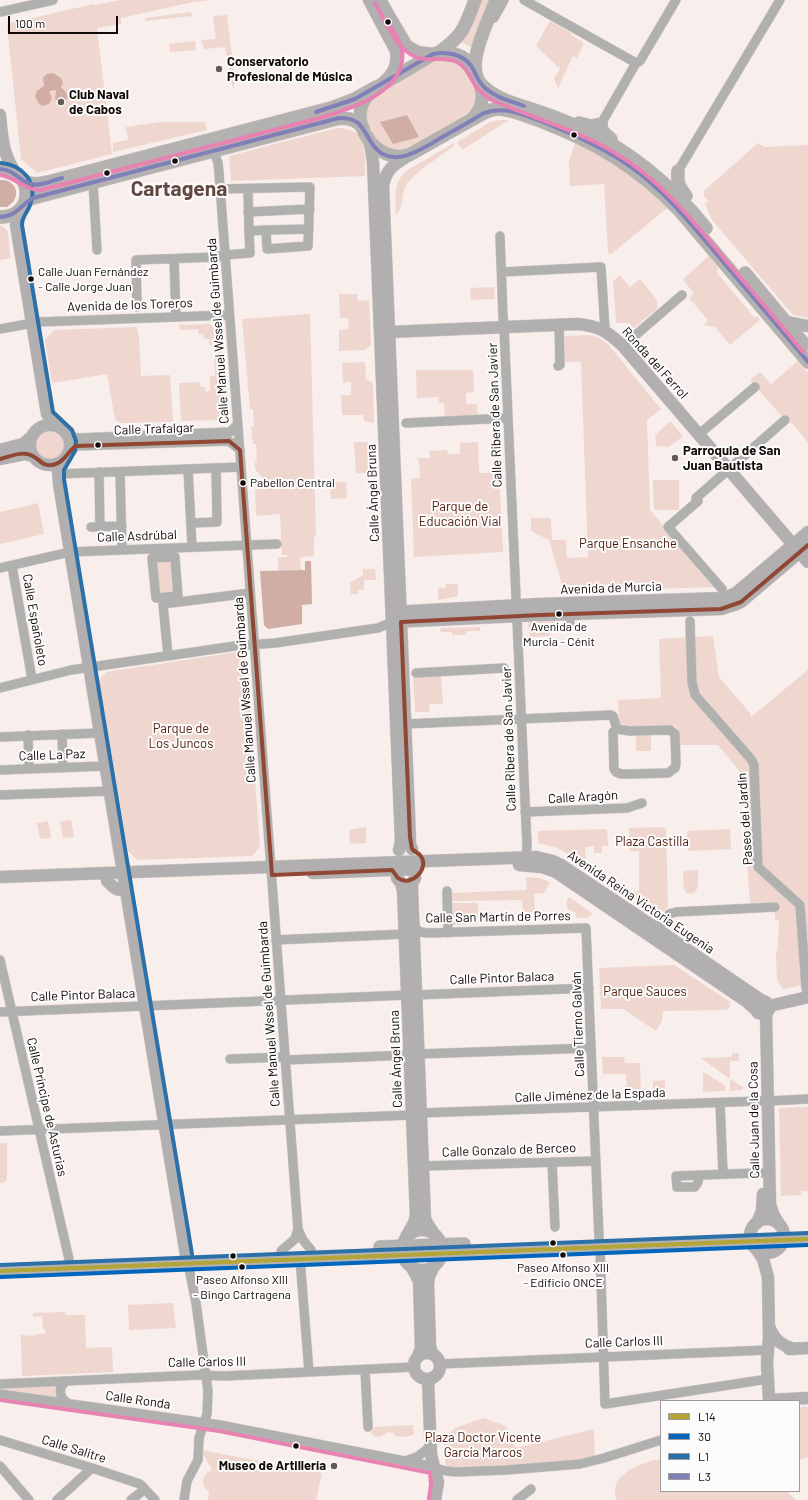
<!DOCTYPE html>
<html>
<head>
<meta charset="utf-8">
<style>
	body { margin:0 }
	#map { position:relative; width:808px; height:1500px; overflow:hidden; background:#f8eeeb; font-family:Barlow,sans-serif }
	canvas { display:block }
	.legend { position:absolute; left:660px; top:1400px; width:140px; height:92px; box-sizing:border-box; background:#fcfcfc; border:1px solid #9f9b9a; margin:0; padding:5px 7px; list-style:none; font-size:12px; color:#130906 }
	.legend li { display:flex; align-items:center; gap:8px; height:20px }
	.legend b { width:20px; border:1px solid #9f9b9a }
	.scale { position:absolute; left:8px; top:16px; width:110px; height:18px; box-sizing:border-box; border:2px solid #130906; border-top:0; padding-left:5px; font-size:12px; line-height:14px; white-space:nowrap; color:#130906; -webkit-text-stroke:3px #fcfcfc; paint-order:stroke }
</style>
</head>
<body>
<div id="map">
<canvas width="808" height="1500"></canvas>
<ul class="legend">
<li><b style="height:5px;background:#b3a536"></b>L14</li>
<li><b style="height:5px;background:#0065bd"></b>30</li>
<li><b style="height:5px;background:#2b70a9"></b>L1</li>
<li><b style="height:5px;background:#817fb8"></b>L3</li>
</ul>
<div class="scale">100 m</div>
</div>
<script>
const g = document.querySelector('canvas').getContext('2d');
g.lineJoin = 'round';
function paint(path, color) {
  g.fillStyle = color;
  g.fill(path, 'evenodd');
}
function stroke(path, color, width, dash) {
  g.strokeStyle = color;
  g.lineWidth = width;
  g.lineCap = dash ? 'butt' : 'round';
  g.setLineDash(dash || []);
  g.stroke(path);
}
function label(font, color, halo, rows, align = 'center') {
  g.font = font + ' Barlow,sans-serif';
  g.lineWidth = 4;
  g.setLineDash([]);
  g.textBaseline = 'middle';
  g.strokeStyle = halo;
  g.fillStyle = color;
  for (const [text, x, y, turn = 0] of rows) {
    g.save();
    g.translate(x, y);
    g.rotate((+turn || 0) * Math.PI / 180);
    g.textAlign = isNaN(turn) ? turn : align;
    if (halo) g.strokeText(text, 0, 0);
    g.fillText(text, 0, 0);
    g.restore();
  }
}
paint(new Path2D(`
	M120 0H211L193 2 121 18V24L97 28 112 154 37 173 21 159 7 26 10 23 94 4 95 10V5Z
	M480 0H492L473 48 461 42Z
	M191 12 192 16 145 21V18Z
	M227 15 235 80 233 89 225 47 204 49 201 40 216 39 213 16Z
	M550 21 571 33V35L584 43 577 58 573 56 558 88 554 78 560 69 536 46Z
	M195 41 196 50 170 52 169 44Z
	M433 54 466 60 481 108 398 157 363 128 365 99Z
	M503 120H509L462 150 457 142 492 121Z
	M160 122H205L207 130 113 152V143L128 140 126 127Z
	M337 128C368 128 365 153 365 176L231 181 229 156Z
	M454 143 455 145C443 155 416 171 408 183 400 192 405 206 396 215 396 197 392 185 406 171Z
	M575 143C609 160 640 181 667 208L610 255 608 252 604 184 570 186 569 161Z
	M758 143 765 147 808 145V318L793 315 712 220 705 203 709 202 704 196V191Z
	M0 225 5 228 8 232 10 258 0 260Z
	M709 256 717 266 718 274 754 317H758L760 320 730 345 715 327 704 325 708 320 689 298 694 294 683 279Z
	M620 275 630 287 640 279 657 300V309L634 328 629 323H616L613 281Z
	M494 287 495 299 471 300 470 288Z
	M339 294H357L358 301 369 300 371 345 365 350 339 351V330L349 329 348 318H340Z
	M310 314 316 537H314V556L300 557 301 570 278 571V557H288L287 555H282L280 514 256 516 255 491 263 482 262 477 255 469V462H257L256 444H253L251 427H254L253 409H250L242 319Z
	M210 324 220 333 226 411 218 420 181 421 179 383 200 382 201 387H205L206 392 210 391V376H215L214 345H209V339H204L203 334H198V329L180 330 179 325Z
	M137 327 139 337 141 376 170 375 173 422 120 423 115 419 107 374 52 383 45 340 54 330Z
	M589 335 597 337 607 343 661 409 647 420 650 510 715 587 651 589 647 583 598 585 593 590 590 592 562 594 561 581 549 540 531 531V518H551L552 540H566L567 558 588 557 581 362H565L564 336Z
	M798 361 808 373V443L793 424 785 420 750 380 760 372 771 384Z
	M365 362 366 379 373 383 374 423 364 421 363 415H342L341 395H351V382L343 383 342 363Z
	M416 370H473L474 392 466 393V404H477L478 418 445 419 444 403H439L438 397 417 398Z
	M670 421 683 436 669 447 656 446 655 435Z
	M36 445a14 14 0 1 1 28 0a14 14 0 1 1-28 0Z
	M354 442H368L369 473H356Z
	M478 442 479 473H499L503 552 414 557 411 479 420 478 419 462 417 458H430L429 451 447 450 448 454H460V443Z
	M653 480H679V510H654Z
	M330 482H346L347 498 331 499Z
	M38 503 44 534 0 544V512Z
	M175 557 178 596 156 598 152 558Z
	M363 569H375L376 580H364V590H358V594H351L350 583 363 575Z
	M446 584H458V596L438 600V588H446Z
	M554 621 556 624 550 629V636L530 637 528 623 529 622Z
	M480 627V631H466V635H452V632H441L440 628Z
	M713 636 719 677 750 713 751 717 808 670V984L783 989 777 979 776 956 778 943 779 921 775 920V902L750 903 741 773 718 745H678L677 726 630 727 624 724H619L618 700 661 698 659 639Z
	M237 652 246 659 260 847 252 856 137 860 128 851 99 680 106 672Z
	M441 673 443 704H430L429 712H415L413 674Z
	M636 735H651V751H636Z
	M71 820 74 837 63 838 60 822Z
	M48 821 51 838 40 839 37 823Z
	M366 827V843L350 844 349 830Z
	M663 827 666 829 668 907 659 915 627 894 628 892 639 891V851H630L629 828Z
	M607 829 608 846H602V853H594V846L585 847 586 866 558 848 538 843V831Z
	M730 829 731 849 688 851 687 831Z
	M698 870C698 880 701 897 686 893L684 888 683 871Z
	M526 877 539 878 550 882 544 893 534 894 535 912H523L522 900 451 901V893L527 890Z
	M569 897 593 914 587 918H577L575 912 567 909V899Z
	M452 903H478V924L452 925Z
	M674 965 729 1001 730 1007 728 1009 724 1010 663 1011 662 1021 656 1031 623 1009H601L599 968Z
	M732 1053H739V1061H730V1079L743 1087V1090L730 1091V1079L701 1058 732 1057Z
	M602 1057H624L625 1063H640L641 1094H627L626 1074H603Z
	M703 1072 725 1085V1091L703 1092Z
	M665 1080V1093H653V1081Z
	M808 1107V1191H801V1195L781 1196 779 1108Z
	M0 1143H7V1180L3 1183H0Z
	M173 1303 176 1328 129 1330 128 1305Z
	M65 1312 66 1315H85L86 1348 112 1347 113 1372 22 1376 21 1341 20 1335 35 1336V1334H45V1329H43L42 1316 33 1317V1313Z
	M67 1381 63 1399 0 1394V1384Z
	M805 1406 808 1407V1457L799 1460V1408Z
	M483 1418 506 1426 516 1448 594 1429 595 1461 446 1471 444 1438 455 1428Z
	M413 1425 414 1434C408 1438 401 1437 395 1436L393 1433 387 1432C383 1436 381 1438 374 1436L371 1432 374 1427Z
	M201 1450 322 1473 316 1500H208L209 1492C200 1485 201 1475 212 1470Z
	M661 1459V1491H786L796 1500H617C606 1475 642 1462 661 1459Z`), '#efd6cf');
paint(new Path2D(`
	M53 73 61 78 63 83 61 87C65 92 68 92 67 99 62 102 59 102 55 99L56 90 49 91 52 98 49 104 43 106 39 104 35 96 37 91 44 86 43 78 47 74Z
	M407 115 419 137 393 144 380 122Z
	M0 180C13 179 20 190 14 201L7 207H0Z
	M305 561H311L312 604 302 605V624L268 629 264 625 260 571 305 570Z`), '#d0aea6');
const street = new Path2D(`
	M524 0 636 63
	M0 12 53 0
	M494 18 504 0
	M601 124 636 63 640 61 676 0
	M214 151 218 163 219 173 298 1229 303 1240 311 1250
	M678 171 780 0
	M93 182 97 250
	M248 189 249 231
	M248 212 310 209
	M266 230 309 229
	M500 236 503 317 504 327 527 845 526 857
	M174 259 176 317
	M502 272 601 267 605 330
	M137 307 136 260 216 257 225 255 250 253 249 231 266 230 267 249 308 246 310 187 220 189
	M0 329 38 322 229 315
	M623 346 682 295
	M558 366 560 365 559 325
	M406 423 508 418
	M67 433 73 437 78 438 230 432 238 424
	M698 435 755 387
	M68 453 76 446 229 441 240 450
	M188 469 192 546
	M99 472 100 527
	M120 472 122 549
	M58 474 241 467
	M191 523 217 522 216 468
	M91 527 122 526
	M175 557 178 596 156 598 152 558Z
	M12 566 32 679
	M0 568 70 552 277 544
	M722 589 668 527 698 501 696 498 785 420
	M569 609 570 625
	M690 621 692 682 695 695 751 759 754 765 758 867 800 905 806 988 808 996
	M168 656 163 604 250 593
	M416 673 504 668
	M0 688 71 670 235 646 275 643 378 628 392 622
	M405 724 611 715 613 716 617 729 613 732 614 769 616 772 621 774H631L668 773 675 768 676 763 675 734 670 730 630 731 617 729
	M62 734 63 768
	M28 735 29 769
	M0 737 100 733
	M0 770 106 766
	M0 795 110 791
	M525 812 627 808 642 803
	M447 891 448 933
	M413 926 420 932 428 933 586 928 599 1238
	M657 929 669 914 676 912 775 907
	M276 940 405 934
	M0 960 69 1259
	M416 995 589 988
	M0 1012 407 995
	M419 1054 591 1048
	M230 1059 285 1057
	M286 1060 409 1055
	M768 1101 808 1099
	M720 1103 723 1174
	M421 1113 760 1101
	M0 1131 412 1115
	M552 1162 555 1227
	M423 1166 595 1161
	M699 1175 698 1182 695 1187H677L676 1176 756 1173H762
	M600 1247 605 1404 768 1379
	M281 1251 295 1239 298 1229
	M300 1259 309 1372
	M440 1364 768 1350
	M365 1369 368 1427
	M67 1381C57 1387 59 1398 68 1403
	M0 1384 199 1375 225 1376 414 1367
	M0 1394 220 1425 425 1465 446 1471 456 1472 507 1470 580 1464 604 1458 661 1440
	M0 1440 92 1468 140 1484 155 1500
	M405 1461 417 1457 430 1447
	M0 1466 29 1500
	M57 1500 92 1468
	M131 1500 145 1489
	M184 1500 187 1481 198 1460 199 1438 207 1414 208 1391 196 1303 187 1258
	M517 1500 531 1489`);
const secondary = new Path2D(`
	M369 0 396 51C398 63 394 74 384 82
	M380 0 407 46 418 52 433 54
	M0 115C2 136 3 159 18 175
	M368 137 371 148 373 162 401 841 399 850
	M409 155C395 164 386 168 383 186L409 815 410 844 412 849
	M19 211 16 225 47 414 51 420 59 426
	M786 322 808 326
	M389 332 577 324C599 326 607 331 623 346L808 562
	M30 445a20 20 0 1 1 40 0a20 20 0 1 1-40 0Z
	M0 450 23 444 30 438
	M0 459 25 454 33 456
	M63 460 58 468 59 484 186 1255
	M393 612 540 604 724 598 736 593 808 532
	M393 622 540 615 721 609 734 605 741 602 808 545
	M519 865 542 867 556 872 746 1001 756 1010
	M313 873 417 869
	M0 877 536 857 553 861 561 865 657 929 761 1000 766 1002 769 1009C767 1014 763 1015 758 1013L755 1007 758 1002 761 1000
	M397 878 401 883 403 891 416 1215 414 1223 406 1237
	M415 878 412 884V890L425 1219 427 1223 435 1235
	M107 881C113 886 117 893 125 888
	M769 1006 808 997
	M766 1013 770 1204 773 1214 779 1224
	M750 1236a17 17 0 1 1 34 0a17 17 0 1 1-34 0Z
	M757 1223 762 1211 763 1194
	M402 1250a20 20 0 1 1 40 0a20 20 0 1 1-40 0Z
	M755 1247 763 1259 768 1277 769 1338 767 1362 769 1400 808 1398
	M411 1266 419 1281 421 1348 418 1356
	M434 1266 429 1276 428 1284 430 1346 431 1351 434 1355
	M769 1326C773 1339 783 1347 796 1349
	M789 1349 808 1348
	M414 1366a13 13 0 1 1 26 0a13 13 0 1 1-26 0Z
	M428 1379 431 1455 438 1482 435 1500`);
const primary = new Path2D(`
	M438 53C448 52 457 53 465 59 470 63 473 69 476 75 484 90 486 107 471 120L409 155C376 165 345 120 368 95 374 88 383 84 391 79 405 71 419 63 433 54Z
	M438 53C463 36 465 27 475 0
	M476 74C471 54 489 19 496 0
	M480 83C494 100 521 105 540 112 555 117 569 123 583 129 632 152 672 186 706 228
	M471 120C479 116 487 110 496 109 510 108 525 116 538 120 595 142 636 166 679 210L808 362
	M579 123 591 126 601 124 602 131 611 139
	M0 169C35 169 35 218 0 217
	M678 171C677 183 679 187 686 196
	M21 178C30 186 37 184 48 182L331 108 355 99 376 87
	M23 206 28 200 33 198 336 119C347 117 356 119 363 128
	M745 273 804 344
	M380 1247 464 1244
	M0 1271 808 1239`);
stroke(street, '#d3cac7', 10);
stroke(secondary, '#d3cac7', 13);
stroke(primary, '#d3cac7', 14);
stroke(street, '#b0b1af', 9);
stroke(secondary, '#b1afaf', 12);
stroke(primary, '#b4b2b1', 13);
stroke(new Path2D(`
	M0 1271 808 1239`), '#b3a536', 4);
stroke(new Path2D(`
	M0 1277 808 1245`), '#0065bd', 4);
stroke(new Path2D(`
	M1 163C22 165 39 182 30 205 28 212 22 216 22 225L53 412 72 430 76 441 75 451 64 470V479L192 1254
	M0 1265 808 1233`), '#2b70a9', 4);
stroke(new Path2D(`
	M316 112 355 99 433 54C447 51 463 54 472 67 476 74 478 82 485 88 496 98 511 101 524 106
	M0 169C16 170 18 181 31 184 41 187 53 180 62 178
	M0 217C17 216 20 206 33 198L339 118C360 118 361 126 371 142 390 173 422 149 444 136 457 129 471 121 484 113 506 105 527 116 548 124 577 136 606 149 631 167 666 192 692 225 720 258 749 293 779 327 808 362`), '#817fb8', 4);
stroke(new Path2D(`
	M375 3C386 22 399 57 424 59 435 60 447 57 457 62 469 68 471 83 480 91 483 94 487 97 490 99 531 118 576 129 615 153 660 179 694 222 727 262 753 292 778 321 803 352
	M0 175C16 177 23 190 41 190L316 119C347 110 408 93 402 50 400 40 393 31 388 22
	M0 1400 219 1431 426 1472 430 1473 431 1484 429 1499`), '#e882b2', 4);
stroke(new Path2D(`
	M0 459C8 457 19 452 27 454 40 456 42 471 58 463 66 459 69 450 76 446L229 441 240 450 272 875 392 870C394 872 396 876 398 878 411 888 431 868 420 855 418 853 414 851 412 849L410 837 401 622 540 615 721 609 741 602 808 545`), '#904734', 4);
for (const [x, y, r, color] of [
	[388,22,3.5,"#130906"],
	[219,69,4,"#635956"],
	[61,102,4,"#635956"],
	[574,135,3.5,"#130906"],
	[175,161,3.5,"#130906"],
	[107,173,3.5,"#130906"],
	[31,279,3.5,"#130906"],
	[98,445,3.5,"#130906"],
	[675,458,4,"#635956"],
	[243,483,3.5,"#130906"],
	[559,614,3.5,"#130906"],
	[553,1243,3.5,"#130906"],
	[563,1255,3.5,"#130906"],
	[233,1256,3.5,"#130906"],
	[242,1267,3.5,"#130906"],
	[296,1446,3.5,"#130906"],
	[334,1466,4,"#635956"]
]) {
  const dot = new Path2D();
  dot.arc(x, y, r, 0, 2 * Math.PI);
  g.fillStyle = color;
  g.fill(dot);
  stroke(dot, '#fcfcfc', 1.5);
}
label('12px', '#130906', '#fcfcfc', [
	["Calle Juan Fernández",38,272,"left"],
	["- Calle Jorge Juan",38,287,"left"],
	["Pabellon Central",250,483,"left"],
	["Avenida de",559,627],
	["Murcia - Cénit",559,642],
	["Paseo Alfonso XIII",563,1268],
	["- Edificio ONCE",563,1283],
	["Paseo Alfonso XIII",242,1280],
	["- Bingo Cartragena",242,1295]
]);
label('bold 13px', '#130906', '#fcfcfc', [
	["Conservatorio",227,62],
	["Profesional de Música",227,77],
	["Club Naval",69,95],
	["de Cabos",69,110],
	["Parroquia de San",683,451],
	["Juan Bautista",683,466],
	["Museo de Artillería",326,1466,"right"]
], 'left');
label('13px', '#130906', '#fcfcfc', [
	["Avenida de los Toreros",130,305,-2],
	["Calle Manuel Wssel de Guimbarda",218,331,-94],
	["Ronda del Ferrol",655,363,48],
	["Calle Ribera de San Javier",495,415,-92],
	["Calle Trafalgar",154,429,-2],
	["Calle Ángel Bruna",373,493,-92],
	["Calle Asdrúbal",137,536,-2],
	["Avenida de Murcia",611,588,-2],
	["Calle Españoleto",35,620,80],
	["Calle Manuel Wssel de Guimbarda",245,690,-94],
	["Calle Ribera de San Javier",509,739,-92],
	["Calle La Paz",52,755,-2],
	["Calle Aragón",583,797,-3],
	["Paseo del Jardín",745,819,-94],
	["Avenida Reina Victoria Eugenia",641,902,34],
	["Calle San Martín de Porres",498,917,-1],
	["Calle Pintor Balaca",502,978,-2],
	["Calle Pintor Balaca",83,995,-2],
	["Calle Manuel Wssel de Guimbarda",269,1014,-94],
	["Calle Tierno Galván",578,1024,-92],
	["Calle Ángel Bruna",396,1059,-92],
	["Calle Jiménez de la Espada",590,1095,-2],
	["Calle Príncipe de Asturias",47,1107,77],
	["Calle Juan de la Cosa",754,1120,-91],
	["Calle Gonzalo de Berceo",509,1150,-2],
	["Calle Carlos III",624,1342,-2],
	["Calle Carlos III",207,1362,-1],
	["Calle Ronda",138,1400,8],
	["Calle Salitre",74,1449,17]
]);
label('13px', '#511b0c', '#fcfcfc', [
	["Parque de",460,507],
	["Educación Vial",460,522],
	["Parque Ensanche",628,544],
	["Parque de",181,729],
	["Los Juncos",181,744],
	["Plaza Castilla",652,842],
	["Parque Sauces",645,992],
	["Plaza Doctor Vicente",483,1438],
	["García Marcos",483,1453]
]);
label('bold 21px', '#624841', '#fcfcfc', [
	["Cartagena",179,189]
]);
</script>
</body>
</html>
